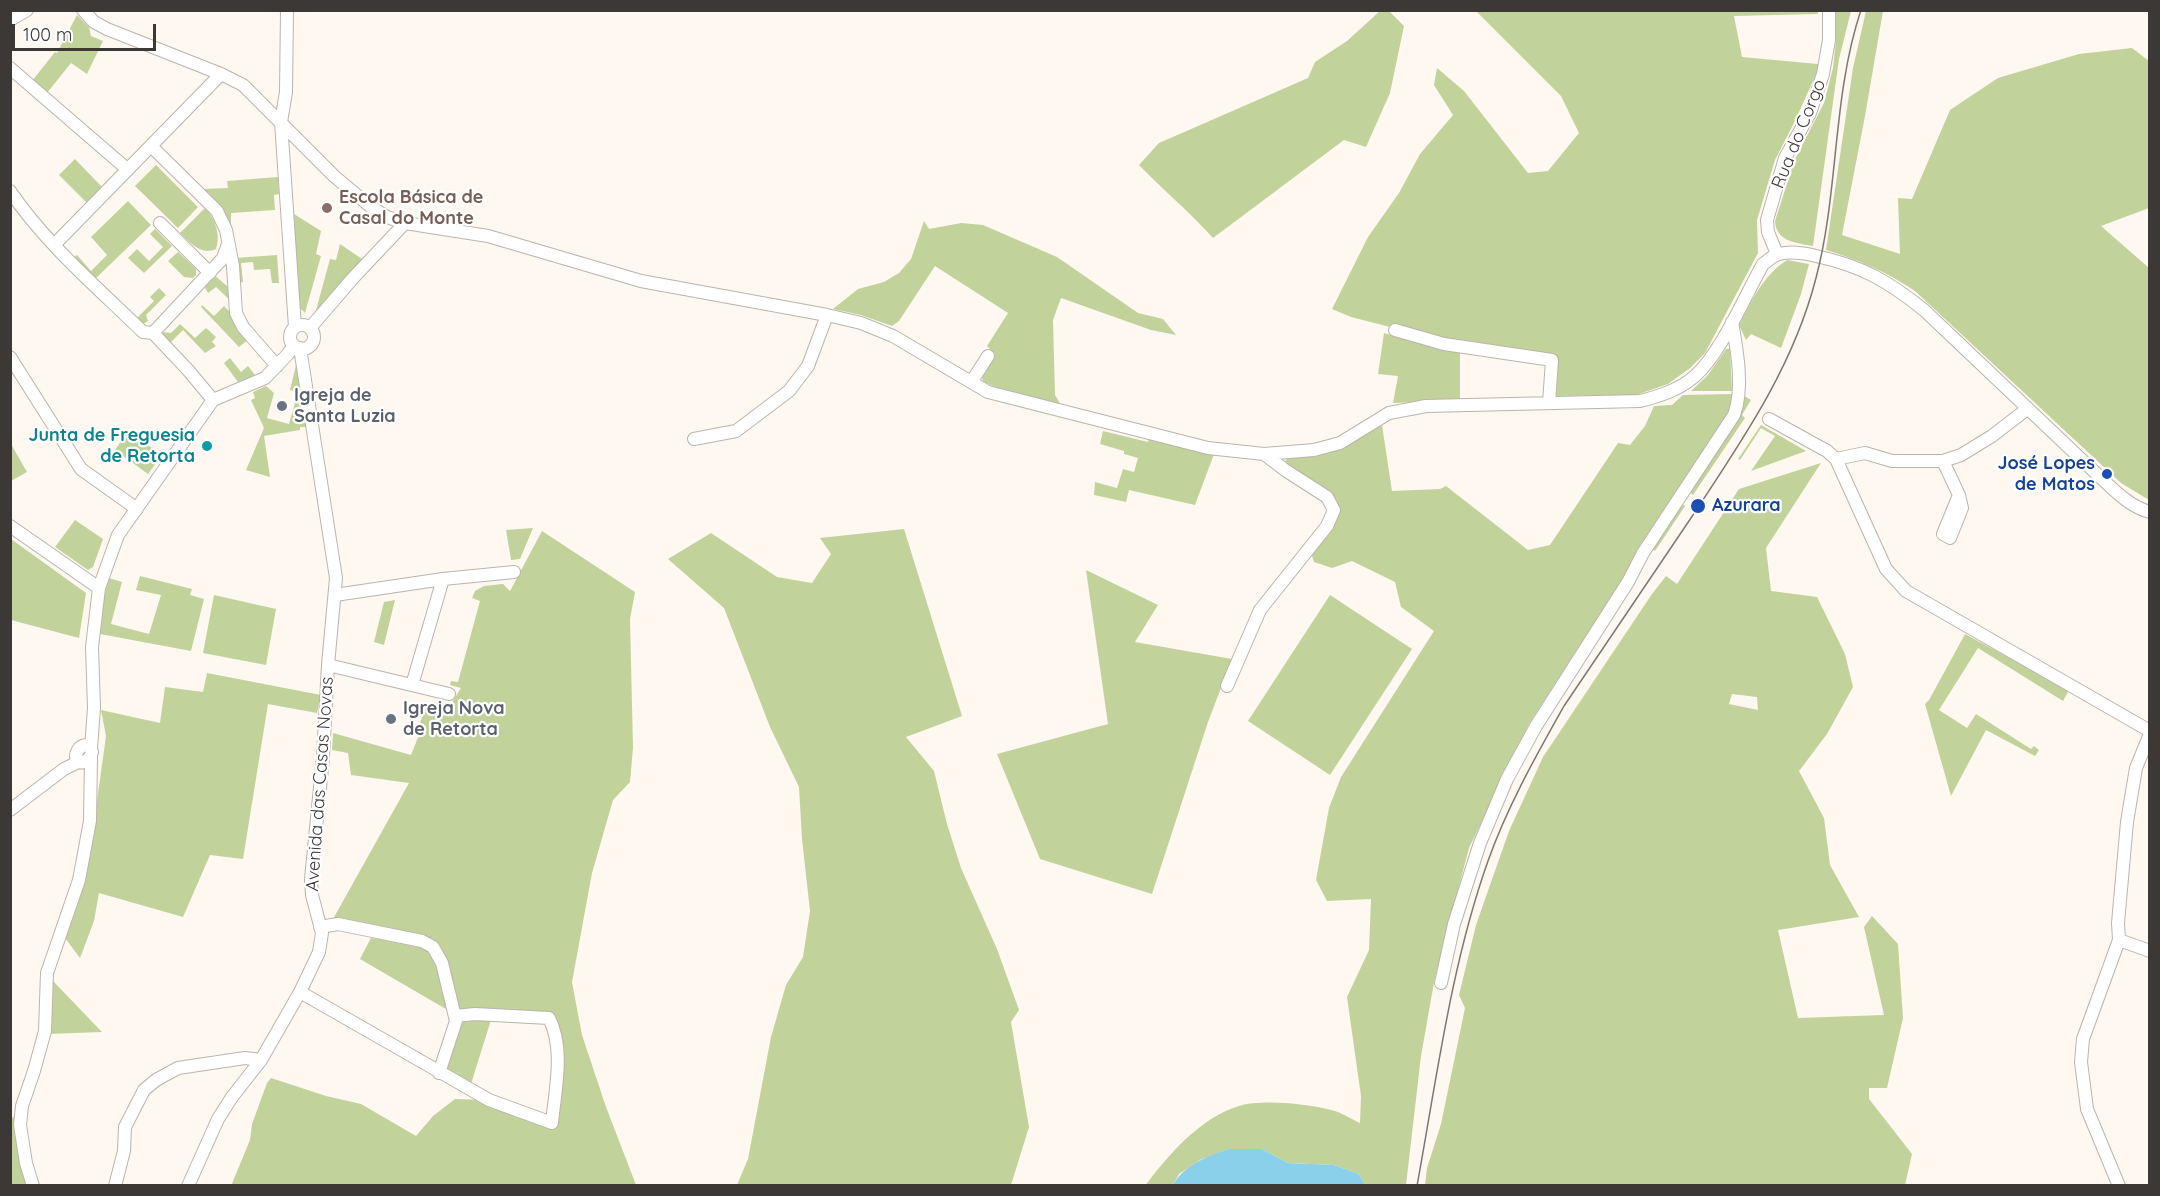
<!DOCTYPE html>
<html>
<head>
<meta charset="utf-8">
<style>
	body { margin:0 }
	#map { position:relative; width:2160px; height:1196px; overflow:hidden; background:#fef8f1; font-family:Quicksand,sans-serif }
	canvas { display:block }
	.frame { position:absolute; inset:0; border:12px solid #3b3835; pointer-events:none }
	.scale { position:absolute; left:12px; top:24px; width:144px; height:27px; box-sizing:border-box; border:3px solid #3b3835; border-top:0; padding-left:8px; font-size:18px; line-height:21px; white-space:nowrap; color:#3b3835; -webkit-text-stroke:4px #fff; paint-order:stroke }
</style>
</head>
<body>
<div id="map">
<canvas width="2160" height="1196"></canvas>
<div class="frame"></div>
<div class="scale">100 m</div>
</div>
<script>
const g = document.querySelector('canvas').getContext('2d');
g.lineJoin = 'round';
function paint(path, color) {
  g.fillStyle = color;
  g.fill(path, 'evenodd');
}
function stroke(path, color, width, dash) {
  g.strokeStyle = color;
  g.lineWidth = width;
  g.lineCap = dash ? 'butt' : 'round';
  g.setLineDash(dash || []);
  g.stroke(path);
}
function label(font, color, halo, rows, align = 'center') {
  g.font = font + ' Quicksand,sans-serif';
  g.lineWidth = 4.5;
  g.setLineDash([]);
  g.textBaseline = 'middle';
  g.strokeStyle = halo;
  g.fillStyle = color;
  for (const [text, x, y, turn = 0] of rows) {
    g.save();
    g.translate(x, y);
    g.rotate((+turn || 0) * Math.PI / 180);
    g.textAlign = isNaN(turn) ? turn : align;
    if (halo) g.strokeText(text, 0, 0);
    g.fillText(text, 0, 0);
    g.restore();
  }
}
paint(new Path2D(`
	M1381 10 1389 11 1404 26 1390 93 1366 147 1344 140 1213 238C1190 212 1163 190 1139 165L1159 143 1308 78 1315 62 1347 41Z
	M1476 11H1818V14L1734 16 1742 57 1818 64 1817 72 1795 121 1775 160 1757 220 1758 253 1705 353 1690 368 1668 384 1636 395 1554 396 1556 358 1445 341 1400 328 1396 323 1390 327 1351 317 1332 309 1368 237 1399 193 1420 154 1453 115 1434 85 1437 68 1464 91 1528 173 1548 171 1579 133 1561 96Z
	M1836 11H1851L1839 59 1813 246C1797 243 1776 242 1775 221L1795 159 1824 103 1833 68 1836 40Z
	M1866 11H1883L1865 116 1842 235 1900 254 1898 198 1912 199 1950 110 1998 78 2079 54 2132 48 2149 61V208L2101 226 2149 268V500L2121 483 1915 291C1887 272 1859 260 1826 250L1853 68Z
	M77 15 89 27 91 36 103 41 87 74 71 63 47 93 32 81 55 52 57 53Z
	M75 159 102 187 87 203 59 175Z
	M156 165 198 207 178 228 135 186Z
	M278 177 279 194 274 195 275 210 231 213V225L221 208 202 189 228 188 227 181Z
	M128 201 151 225 95 279 73 258 77 255 91 271 107 255 91 237Z
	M205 208C215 218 221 235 216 249 201 256 191 243 180 233Z
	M294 214 321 231 316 254 321 256 305 313 298 306Z
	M924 221 929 229 961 223 983 225 1057 257 1138 313 1163 319 1176 335 1151 330 1061 298 1053 320 1055 395 1061 405 996 387 983 382 982 376 995 354 987 346 1008 313 935 266 899 321 892 326 861 315 833 309 858 289 884 282 899 273 911 259Z
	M155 229 172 246 144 273 128 258 137 249 149 261 163 247 150 234Z
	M340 244 365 261 315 314 330 259 336 260Z
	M178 252 196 269V275L193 278 184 277 168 261Z
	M277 255 279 283H272L270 269 254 270 253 262 241 263 243 282 237 283 235 258Z
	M1787 260 1809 264 1801 294 1781 348 1751 334 1746 340 1739 325C1753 299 1762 277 1787 260Z
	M214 275 233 291V303L216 287 208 293 204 286Z
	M159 288 166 295 146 315 148 321 143 324 124 308 126 307 137 318 154 301 150 297Z
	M202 305 214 316 224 306 233 315 250 338 239 347 201 307Z
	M180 324 195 338 206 328 216 337 212 342 216 346 205 353 183 330 169 344 161 335 162 332 171 333Z
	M1384 333 1441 349 1460 351V400L1393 403 1398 376 1378 374Z
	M1726 349H1730L1732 391H1691L1708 375Z
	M230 358 241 372 248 366 255 375 238 382 224 363Z
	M296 365 306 427H300V430L264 436 270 477 246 470 264 428 251 400 255 398 253 392 266 386 274 393 267 418 289 424 298 392 290 390Z
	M1732 394 1735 395 1736 402 1658 523H1655L1623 578 1529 724 1469 848 1435 977 1421 1056 1406 1185H1365L1359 1174 1334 1165 1288 1163 1262 1149H1228L1200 1160 1179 1174 1173 1185 1145 1186C1169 1154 1200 1118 1239 1106 1262 1099 1307 1104 1331 1110 1341 1112 1351 1119 1360 1123L1361 1096 1347 997 1369 950 1371 899 1327 901 1316 880 1329 808 1341 777 1434 631 1401 607 1395 582 1352 561 1332 568 1314 562 1311 553C1319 543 1331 532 1337 520 1348 493 1300 478 1285 462L1288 457H1315L1341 447 1382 425 1392 491 1440 489 1446 486 1528 550 1550 545 1618 443 1630 445 1645 426 1654 406 1672 405 1683 395Z
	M1741 394 1751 400 1742 415 1745 418 1693 495 1689 492 1681 503 1685 506 1655 551 1651 548Z
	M1761 425 1806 451 1751 471 1775 436 1761 428 1740 460 1738 459Z
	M128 431 162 455 148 474 115 450Z
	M1103 431 1148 442 1149 438 1214 454 1195 505 1129 490 1126 502 1094 495 1095 482 1117 488 1123 469 1134 472 1138 458 1124 454V451L1100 444Z
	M11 444 27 472 11 481H10Z
	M1821 463 1766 548 1771 591 1817 597 1845 654 1853 687 1827 734 1799 771 1824 818 1830 865 1859 917 1778 930 1798 1018 1884 1015 1864 927 1872 916 1898 944 1903 1018 1887 1088H1869V1099L1912 1154 1905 1185H1425L1427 1168 1441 1124 1465 1008 1459 995 1476 925 1509 831 1543 757 1652 594 1666 576 1677 584 1739 489ZM1732 694 1757 697 1758 710 1729 704Z
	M75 520 103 539 93 567 88 570 55 547Z
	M533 528 520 559 511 560 506 530Z
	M904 529 962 716 906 737 934 771 947 824 961 868 997 949 1019 1010 1011 1022 1029 1127 1011 1185H737L748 1159 771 1037 786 985 803 957 810 911 802 839 799 787 770 727 724 608 668 559 711 533 777 577 812 583 831 554 820 538Z
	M542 531 635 592 630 619 633 748 630 782 613 800 592 873 572 982 582 1035 606 1107 636 1185 231 1186 250 1140 252 1124 267 1083 271 1078 326 1096 361 1104 416 1136 433 1116 455 1099 489 1100 551 1123 558 1058 549 1018 455 1016 432 947 333 919 409 783 351 775 348 753 332 750 333 733 411 755 419 735 420 723 426 707 436 710 438 704 449 707 461 688 450 685 451 681 458 682 480 601 472 598 475 591 484 586 503 584 510 591Z
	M11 539 86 593 79 638 11 620Z
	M1086 570 1158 605 1135 642 1232 659 1208 722 1152 894 1040 859 997 754 1108 724Z
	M140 576 192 589 190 595 204 599 191 651 100 634 102 604 109 578 122 582 111 624 149 634 161 595 136 590Z
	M214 595 276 609 266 665 203 653Z
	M1330 595 1412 649 1330 775 1248 721Z
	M395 600 384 645 374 642 384 602Z
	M1965 634 2069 690 2063 701 1978 648 1939 710 1967 728 1976 714 2031 749 2034 746 2039 750 2035 756 1986 730 1951 796 1925 704 1929 700Z
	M207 673 321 695 317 713 268 704 243 859 210 855 183 917 99 893 94 921 80 958 65 938 79 901 87 873 106 736 101 710 160 723 165 687 203 692Z
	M371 938C387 940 404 941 419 946 439 952 445 994 451 1012L360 959Z
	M52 980 102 1032 48 1034Z
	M491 1020 470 1087 446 1072 463 1021Z
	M16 1115 29 1185 11 1186V1119Z`), '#c2d29b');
paint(new Path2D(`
	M1228 1149H1262L1288 1163 1334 1165 1359 1174 1365 1185H1173C1184 1165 1206 1157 1228 1149Z`), '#8bd0ea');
const minor = new Path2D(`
	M83 10 94 22 107 29 221 74 243 85 334 176 371 207 387 217 405 223 488 236 641 281 827 315 861 323 893 336 988 392 1208 448 1264 454 1314 450 1340 443 1389 413 1426 406 1640 401C1660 396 1679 390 1695 376 1721 353 1745 296 1763 264 1768 261 1773 255 1779 254 1791 251 1804 253 1816 256 1862 266 1888 281 1924 310L2100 477C2114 490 2130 507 2150 512
	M287 10 286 92 281 122 295 327
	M10 20 27 10
	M10 68 127 169
	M151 146 217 211 226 230 233 266 236 313 243 327 277 366
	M10 191C46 244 97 287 143 332L153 333 188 370 213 400
	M160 223 210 273
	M54 245 221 74
	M1777 254 1768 232 1767 220 1785 158 1810 113 1823 74 1829 40V10
	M290 337a12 12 0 1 1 24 0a12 12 0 1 1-24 0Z
	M310 328 353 278 405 223
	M1395 330 1444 344 1552 360 1549 403
	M153 333 223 258 228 244
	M10 357 81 469 137 509
	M972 381 988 356
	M1769 419 1827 451 1836 459 1886 569 1906 591 2150 731
	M694 439 736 431 789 391 808 366 827 315
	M1836 459 1865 453 1892 461H1943L1961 455 1992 436 2027 409
	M1943 461 1959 495 1943 534 1950 538 1962 508 1959 495
	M10 526 99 588
	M335 595 443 579 514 572
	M328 665 449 694
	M412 685 443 579
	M1227 686 1260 610 1327 526 1334 510 1327 497 1285 470 1264 454
	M91 748 94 708 92 647 99 588 118 535 213 400 265 378 288 354 294 345
	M10 810 64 769 78 762C85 764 90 759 92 752L89 745C79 744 73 754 78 762
	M320 927 338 924 422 941 433 947 442 963 456 1021 439 1073
	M2119 940 2150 951
	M1441 983 1454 924 1480 843 1507 779 1536 726 1628 582 1643 553 1734 415C1744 388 1737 350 1732 322
	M300 992 489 1100 552 1123C555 1090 565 1049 549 1018L475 1014 455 1016
	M33 1186 26 1163 20 1125 22 1106 34 1071 45 1031 47 973 79 880 90 821 91 757
	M115 1186 124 1151 125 1127 144 1090 156 1080 178 1068 245 1058 261 1060
	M188 1186 218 1119 232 1097 261 1060 300 992 319 952 322 933 312 895 311 879 323 757 328 665 336 578 300 348
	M2119 1186 2087 1109 2081 1062 2083 1039 2119 940 2118 923 2127 822 2136 768 2150 734`);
stroke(minor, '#bab4ad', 14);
stroke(minor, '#fff', 12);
stroke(new Path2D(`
	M1417 1186C1437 1077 1451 965 1488 861 1507 807 1536 756 1564 706 1606 643 1649 581 1691 518 1741 442 1793 368 1816 278 1839 191 1832 97 1861 10`), '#7c7874', 1.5);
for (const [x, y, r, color] of [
	[327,208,6,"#8d6e63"],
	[282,406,6,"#6b7280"],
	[207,446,6,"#0f9aa8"],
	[2107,474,6,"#1a4fb4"],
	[1698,506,8,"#1a4fb4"],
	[391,719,6,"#6b7280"]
]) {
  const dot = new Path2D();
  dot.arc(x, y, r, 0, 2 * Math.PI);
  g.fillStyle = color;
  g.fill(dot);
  stroke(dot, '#fff', 2);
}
label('18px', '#3b3835', '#fff', [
	["Rua do Corgo",1799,134,-68],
	["Avenida das Casas Novas",320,784,-86]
]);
label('bold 18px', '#785e54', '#fff', [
	["Escola Básica de",339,198],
	["Casal do Monte",339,219]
], 'left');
label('bold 18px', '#5b616d', '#fff', [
	["Igreja de",294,396],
	["Santa Luzia",294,417],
	["Igreja Nova",403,709],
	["de Retorta",403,730]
], 'left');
label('bold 18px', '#0d838f', '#fff', [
	["Junta de Freguesia",195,436],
	["de Retorta",195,457]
], 'right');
label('bold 18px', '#164399', '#fff', [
	["José Lopes",2095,464],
	["de Matos",2095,485],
	["Azurara",1712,506,"left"]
], 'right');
</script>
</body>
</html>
